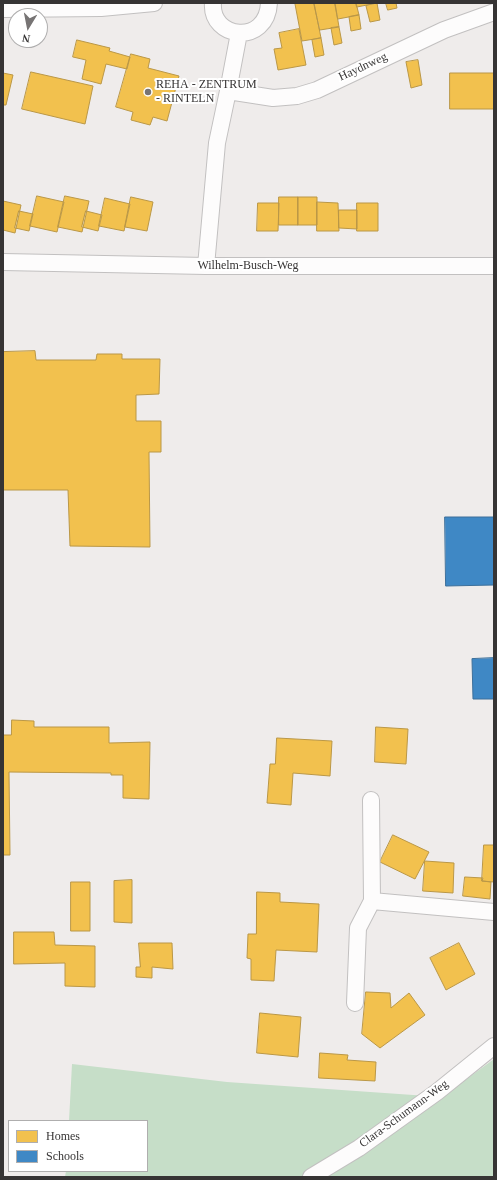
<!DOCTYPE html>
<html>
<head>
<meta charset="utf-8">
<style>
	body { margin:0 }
	#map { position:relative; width:497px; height:1180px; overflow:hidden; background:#efeceb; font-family:"Times New Roman",serif }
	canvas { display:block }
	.frame { position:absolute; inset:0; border:4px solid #363434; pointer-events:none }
	.legend { position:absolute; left:8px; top:1120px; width:140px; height:52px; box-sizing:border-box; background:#fff; border:1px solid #afaeae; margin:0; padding:5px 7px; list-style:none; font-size:12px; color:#363434 }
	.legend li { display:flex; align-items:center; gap:8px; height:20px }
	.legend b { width:20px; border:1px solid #afaeae }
	.north { position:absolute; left:8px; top:8px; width:40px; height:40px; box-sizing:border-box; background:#fff; border:1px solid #afaeae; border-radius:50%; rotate:190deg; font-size:11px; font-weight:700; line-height:16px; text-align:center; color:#363434 }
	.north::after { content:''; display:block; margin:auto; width:14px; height:18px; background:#777474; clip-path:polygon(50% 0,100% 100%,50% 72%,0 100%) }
</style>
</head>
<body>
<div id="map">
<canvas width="497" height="1180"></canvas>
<div class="frame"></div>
<ul class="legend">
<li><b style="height:11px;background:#f2c14e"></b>Homes</li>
<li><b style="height:11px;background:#3f88c5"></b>Schools</li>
</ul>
<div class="north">N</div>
</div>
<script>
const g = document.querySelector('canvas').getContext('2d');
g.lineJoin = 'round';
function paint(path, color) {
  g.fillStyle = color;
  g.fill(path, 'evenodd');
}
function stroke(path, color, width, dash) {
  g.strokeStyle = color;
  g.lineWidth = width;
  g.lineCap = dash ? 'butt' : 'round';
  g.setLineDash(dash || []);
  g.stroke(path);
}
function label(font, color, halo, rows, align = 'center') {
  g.font = font + ' "Times New Roman",serif';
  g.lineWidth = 4;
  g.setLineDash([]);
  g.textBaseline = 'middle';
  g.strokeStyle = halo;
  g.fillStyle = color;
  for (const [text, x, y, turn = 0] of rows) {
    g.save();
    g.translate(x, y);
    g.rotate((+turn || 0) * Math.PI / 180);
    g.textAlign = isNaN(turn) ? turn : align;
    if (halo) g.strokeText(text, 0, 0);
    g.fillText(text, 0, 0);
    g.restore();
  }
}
paint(new Path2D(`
	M494 1059V1177H65L66 1171H147V1121H69L72 1064 227 1082 442 1097Z`), '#c6dec8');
const homes = new Path2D(`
	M300 3H314L321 38 302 41 295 4Z
	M314 3H335L339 27 320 30Z
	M335 3H356L359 15 338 19Z
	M356 3H377L357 7Z
	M377 3 380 20 370 22 366 6Z
	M386 3H396L397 8 388 10Z
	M359 15 361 29 351 31 349 17Z
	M339 27 342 43 334 45 331 28Z
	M299 29 306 65 278 70 274 49 282 48 279 33Z
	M321 38 324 55 315 57 312 40Z
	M77 40 110 48 109 51 130 57 127 69 106 64 101 84 82 79 86 60 73 57Z
	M131 54 150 59 148 68 179 76 167 121 153 117 150 125 131 120 133 112 116 107Z
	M418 60 422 85 411 88 406 62Z
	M31 72 93 86 85 124 22 109Z
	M3 73 13 75 6 105H3Z
	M450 73H494V109H450Z
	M37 196 64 202 57 232 30 226Z
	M65 196 89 201 82 232 58 227Z
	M131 197 153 202 147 231 125 227Z
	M279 197H298V225H279Z
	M298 197H317V225H298Z
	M105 198 130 204 124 231 99 226Z
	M3 201 21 205 15 233 3 230Z
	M317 202 338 203 339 231H317Z
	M258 203H279L278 231H257Z
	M357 203H378V231H357Z
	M339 210H357V229L339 228Z
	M19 211 33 214 29 231 15 228Z
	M86 211 102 215 98 231 82 227Z
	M35 351 36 360H96L97 354H122V359H160L159 394 136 395V421H161V452H149L150 547 70 546 68 490H3V352Z
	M12 720 34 721V727H109V743L150 742 149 799 123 798V775H111V773L9 772 10 855H3V735H11Z
	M376 727 408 729 406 764 375 762Z
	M277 738 332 741 330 776 293 773 291 805 267 803 270 764H275Z
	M393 835 429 852 415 879 380 862Z
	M484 845H494V882L482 881Z
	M425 861 454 863 453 893 423 891Z
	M465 877 483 878 482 881 491 882 490 899 463 896Z
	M132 880V923L114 922V881Z
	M71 882H90V931H71Z
	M257 892 280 893V902L319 904 317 952 276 950 274 981 251 980V959L247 958 248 934H256Z
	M14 932H54L55 945 95 946V987L65 986V963L14 964Z
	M139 943H172L173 969 152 967V978L136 977V967H140Z
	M459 943 475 974 446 990 430 958Z
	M366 992 390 993 391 1008 409 993 425 1015 380 1048 362 1034Z
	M260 1013 301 1017 298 1057 257 1053Z
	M320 1053 348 1055 347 1060 376 1062 375 1081 319 1078Z`);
paint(homes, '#f2c14e');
stroke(homes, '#ba9746', 1);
const schools = new Path2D(`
	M445 517H494V585L446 586Z
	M494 658V699H473L472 659Z`);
paint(schools, '#3f88c5');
stroke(schools, '#3c6f9a', 1);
const street = new Path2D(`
	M213 3C210 39 267 46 269 3
	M3 9 101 8 154 3
	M228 91 273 98 297 96 317 90 444 30 494 12
	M3 262 206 266H494
	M206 266 217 143 228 91 239 33
	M371 800 372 901
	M355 1003 358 928 372 901 494 912
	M311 1177 359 1148 437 1092 494 1046`);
stroke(street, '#c2c0c0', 18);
stroke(street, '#fdfcfc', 16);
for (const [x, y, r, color] of [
	[148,92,4,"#777474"]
]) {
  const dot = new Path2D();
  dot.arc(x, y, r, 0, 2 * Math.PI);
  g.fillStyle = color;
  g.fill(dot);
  stroke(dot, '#fff', 1.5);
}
label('12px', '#363434', '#fff', [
	["Haydnweg",363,67,-25],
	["Wilhelm-Busch-Weg",248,266],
	["Clara-Schumann-Weg",404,1114,-36]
]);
label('12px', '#363434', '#fff', [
	["REHA - ZENTRUM",156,85],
	["- RINTELN",156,99]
], 'left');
</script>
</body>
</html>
